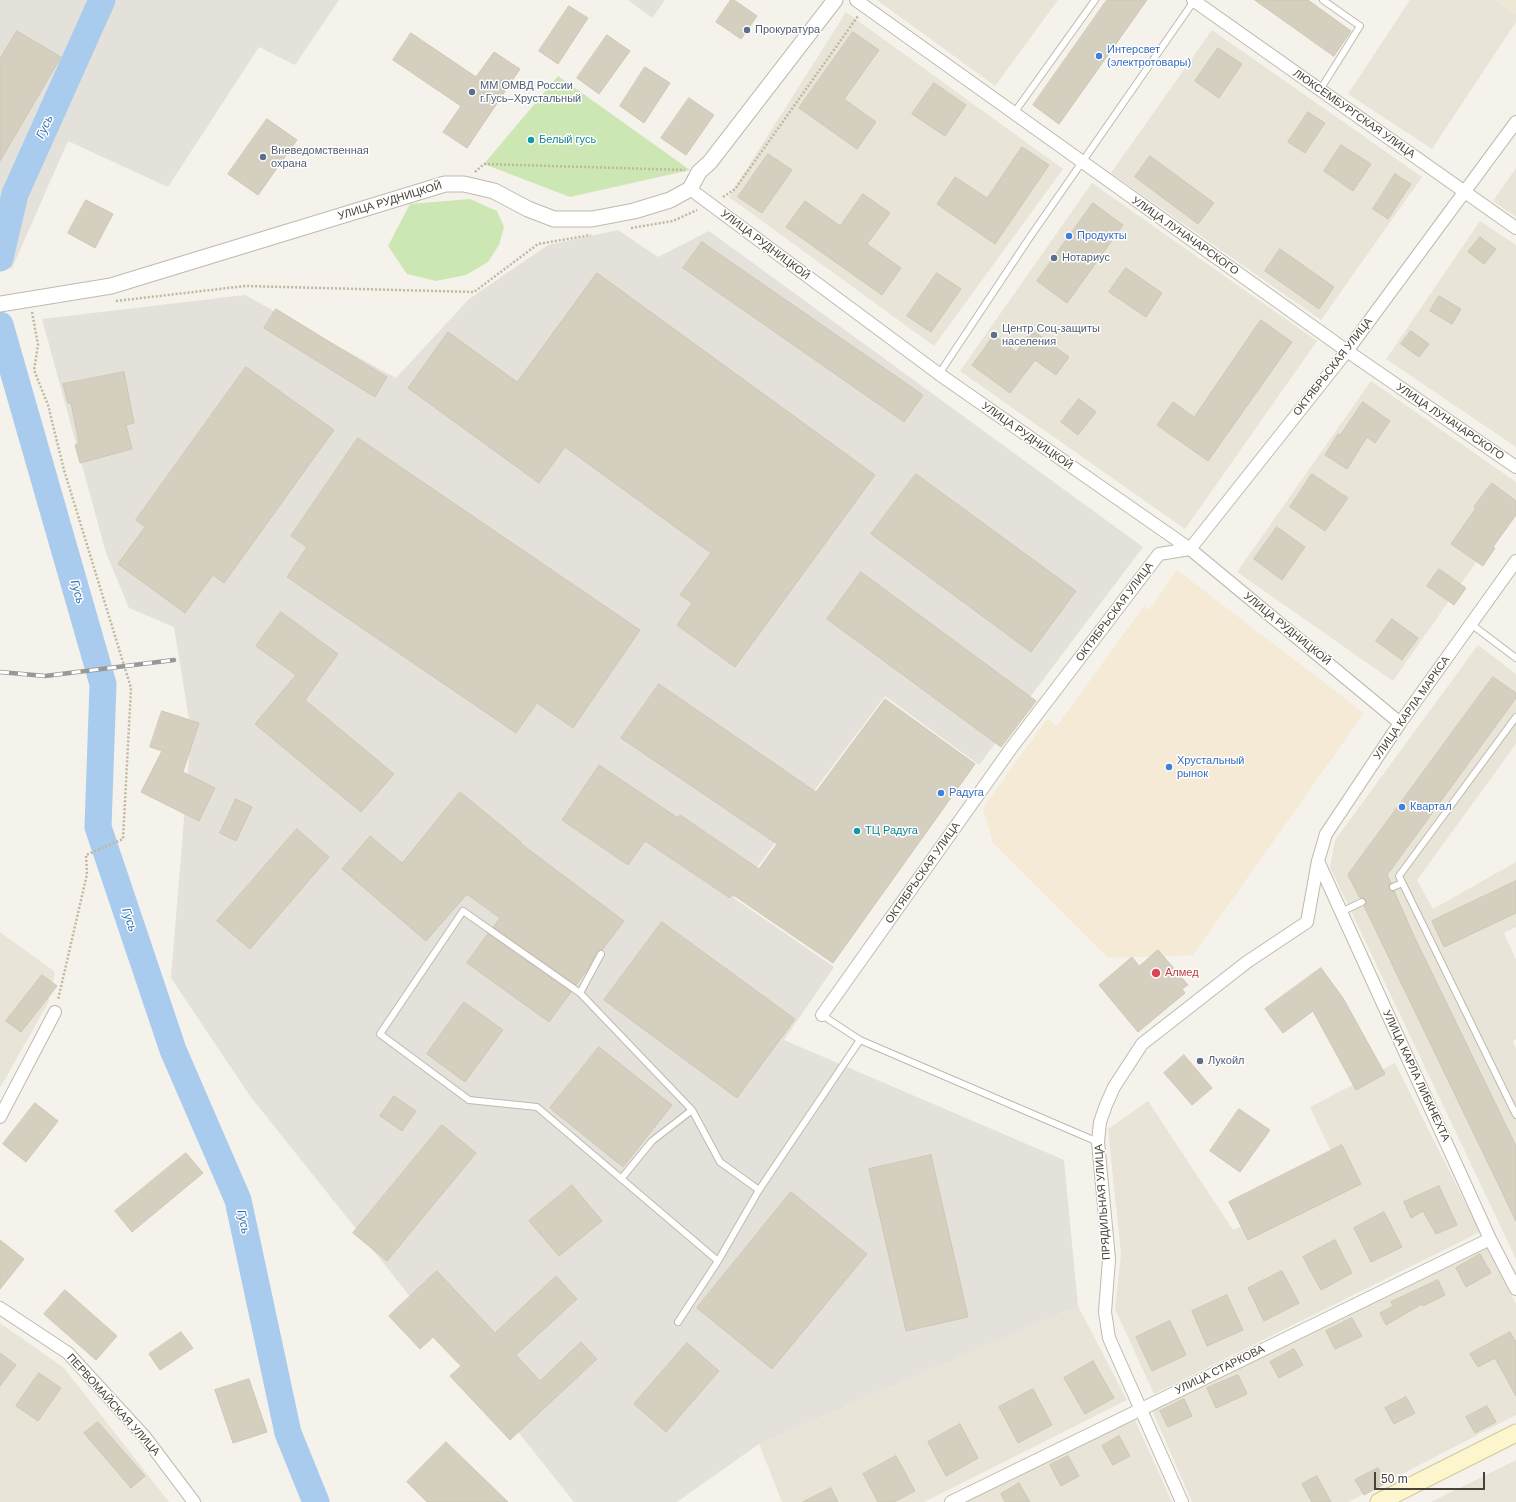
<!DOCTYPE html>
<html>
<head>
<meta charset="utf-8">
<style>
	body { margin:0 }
	#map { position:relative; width:1516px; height:1502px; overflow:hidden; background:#f4f2ea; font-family:Helvetica,sans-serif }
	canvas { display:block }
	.scale { position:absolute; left:1374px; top:1472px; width:111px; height:18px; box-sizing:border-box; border:2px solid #484338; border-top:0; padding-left:5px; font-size:12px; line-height:14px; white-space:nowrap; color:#484338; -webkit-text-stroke:3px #fff; paint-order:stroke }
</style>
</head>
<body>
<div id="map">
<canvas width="1516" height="1502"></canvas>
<div class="scale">50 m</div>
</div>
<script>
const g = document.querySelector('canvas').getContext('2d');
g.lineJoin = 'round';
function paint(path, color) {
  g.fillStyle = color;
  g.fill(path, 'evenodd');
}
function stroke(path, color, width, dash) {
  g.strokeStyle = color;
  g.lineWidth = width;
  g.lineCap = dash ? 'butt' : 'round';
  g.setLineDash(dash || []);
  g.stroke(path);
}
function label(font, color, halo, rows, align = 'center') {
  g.font = font + ' Helvetica,sans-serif';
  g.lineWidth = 3;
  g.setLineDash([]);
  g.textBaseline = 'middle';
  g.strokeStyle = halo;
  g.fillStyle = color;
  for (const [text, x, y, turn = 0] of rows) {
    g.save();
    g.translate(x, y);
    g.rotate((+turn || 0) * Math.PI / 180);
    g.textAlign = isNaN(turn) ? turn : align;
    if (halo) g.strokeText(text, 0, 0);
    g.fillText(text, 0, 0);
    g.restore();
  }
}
paint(new Path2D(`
	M877 0H1058L995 86Z
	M1410 0H1495L1516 14V22L1432 149 1348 94Z
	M846 12 1063 169 934 346 729 197Z
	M1212 30 1422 177 1321 320 1111 173Z
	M1516 168V217L1493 201Z
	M1092 183 1317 341 1185 529 960 371Z
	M1480 221 1516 245V447L1386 359Z
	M1371 381 1516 482V505L1393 681 1237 572Z
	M1478 645 1516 674V744L1417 880 1433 909 1516 862V927L1504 933 1516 960V1039L1513 1041 1516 1049V1259L1330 867 1335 840Z
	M0 932 55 972 48 1003 0 1088Z
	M1395 1063 1480 1232 1154 1394 1115 1309 1121 1254 1108 1129 1148 1101 1233 1230 1345 1181 1310 1107Z
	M1486 1246 1516 1304V1415L1348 1502H1192L1152 1410Z
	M1078 1306 1127 1400 924 1502H782L759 1444Z
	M0 1323 64 1368 169 1502H0Z
	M1134 1418 1172 1502H963Z
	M1516 1460V1502H1431Z`), '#e8e4d8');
paint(new Path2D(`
	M1177 570 1364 713 1193 955 1108 958 993 843 983 808 1047 719 1057 726 1144 606 1149 610Z`), '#f5ead6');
paint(new Path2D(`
	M0 0H339L295 65 259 47 168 187 68 141 12 268 0 270Z
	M628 0H665L652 18Z
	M618 230 658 257 709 231 1143 547 979 765 885 696 734 898 834 967 784 1040 1064 1160 1078 1306 759 1444 677 1502H574L250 1096 171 978 191 732 174 627 129 608 106 553 42 319 245 295 396 378 469 299 548 245Z`), '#e4e1db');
paint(new Path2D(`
	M1495 0H1516V14Z`), '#ede8d4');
paint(new Path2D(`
	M558 76 690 170 570 197 484 164Z
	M470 199 497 211 504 227 499 245 488 262 466 275 436 281 407 274 388 246 410 204Z`), '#cce7b4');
stroke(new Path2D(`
	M0 258 15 194 102 0
	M0 325 103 684 98 827 173 1050 238 1200 288 1433 316 1502`), '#a9ccee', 27);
const building = new Path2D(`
	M731 0H734L757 16 741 39 716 22Z
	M1107 0H1147L1059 124 1033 105Z
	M1255 0H1308L1351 31 1334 56Z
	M569 6 588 18 558 64 539 51Z
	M17 31 61 57 0 161V59Z
	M853 32 879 50 844 99 876 122 857 149 799 108Z
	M411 33 476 77 494 52 520 69 467 148 443 132 461 106 393 60Z
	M607 35 630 51 599 94 577 78Z
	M1218 48 1242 64 1219 98 1195 81Z
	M645 67 670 83 644 123 620 106Z
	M934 83 966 105 945 136 912 114Z
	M689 98 714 115 686 155 661 138Z
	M1308 112 1325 123 1305 153 1288 142Z
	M267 119 297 140 258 195 228 174Z
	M1341 145 1371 164 1353 191 1324 171Z
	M1022 147 1049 165 995 244 937 204 955 177 987 198Z
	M768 154 792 170 762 213 738 197Z
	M1150 156 1214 203 1198 224 1135 177Z
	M1395 174 1411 184 1388 219 1373 209Z
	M863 194 890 213 867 244 901 268 882 295 786 227 805 201 840 226Z
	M86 200 113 214 95 248 68 233Z
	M1093 203 1123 225 1067 303 1037 281Z
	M1480 237 1496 249 1484 264 1468 252Z
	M702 242 923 395 904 422 683 268Z
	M1280 249 1334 287 1319 309 1265 271Z
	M1126 268 1162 293 1146 317 1109 292Z
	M597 273 875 475 735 667 677 625 692 603 680 595 711 553 565 447 539 483 408 388 448 332 517 382Z
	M937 273 961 289 931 332 907 316Z
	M1439 296 1461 309 1452 324 1430 311Z
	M276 309 387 377 375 397 264 328Z
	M1261 320 1292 342 1208 461 1157 425 1173 402 1194 417Z
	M1032 330 1069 357 1056 375 1035 360 1010 393 972 365 994 335 1016 352Z
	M1411 331 1429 344 1419 357 1401 344Z
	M246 367 334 430 224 583 213 575 185 613 118 564 145 527 136 520Z
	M124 372 134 423 126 425 132 449 80 463 75 445 79 443 71 403H68L63 384Z
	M1079 399 1096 412 1078 435 1061 422Z
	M1363 402 1390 421 1375 443 1367 437 1347 469 1325 455 1338 434 1340 435Z
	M358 438 640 630 573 728 537 703 516 733 287 577 307 547 291 536Z
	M916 474 1076 591 1031 652 871 534Z
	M1312 474 1348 498 1325 531 1290 507Z
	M1492 483 1516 501V515L1493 547 1495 548 1483 566 1451 544 1476 508 1474 507Z
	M1277 527 1305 547 1282 580 1254 559Z
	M1439 569 1466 588 1454 605 1427 586Z
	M861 572 1036 701 1001 747 827 619Z
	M281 612 338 654 305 700 394 774 361 812 255 724 296 675 256 646Z
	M1392 619 1418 638 1402 660 1376 641Z
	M1493 677 1516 693V698L1387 875 1391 883 1389 886V889L1394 891 1413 934 1516 1146V1221L1364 906 1366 903V900L1363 898H1360L1348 875Z
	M659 684 816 792 885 699 975 764 833 963 732 894 730 898 645 841 628 865 562 820 599 765 678 818 680 815 759 869 777 844 621 738Z
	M162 711 199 723 183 772 215 788 199 821 141 792 162 751 150 747Z
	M460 792 521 842 520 843 624 921 602 950 597 952 588 969 576 985 493 927 500 918 467 894 426 941 342 869 370 836 402 863Z
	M236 799 252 807 236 841 220 833Z
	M297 829 329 857 250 949 217 921Z
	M1516 881V913L1444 947 1432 921Z
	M662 922 795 1019 737 1098 604 1000Z
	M488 934 571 992 549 1022 467 963Z
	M1158 950 1188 985 1182 989 1185 993 1138 1032 1099 985 1132 957 1139 966Z
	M1321 968 1343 998 1385 1074 1356 1090 1313 1011 1283 1033 1265 1009Z
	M42 975 57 986 21 1032 6 1021Z
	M464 1002 503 1030 465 1082 427 1054Z
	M599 1047 672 1105 623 1167 550 1108Z
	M1184 1055 1212 1088 1192 1105 1164 1073Z
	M394 1096 416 1111 402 1131 380 1116Z
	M35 1103 58 1121 26 1162 3 1144Z
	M1239 1109 1270 1130 1240 1172 1210 1151Z
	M442 1125 476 1153 387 1261 353 1233Z
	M1342 1145 1361 1184 1248 1240 1229 1202Z
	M186 1153 203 1173 132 1232 115 1211Z
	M931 1155 968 1317 906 1331 869 1169Z
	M572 1185 602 1221 559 1256 529 1221Z
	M1439 1186 1457 1225 1436 1234 1423 1211 1411 1218 1404 1202Z
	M791 1192 867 1254 772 1369 697 1308Z
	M1384 1212 1402 1247 1371 1262 1354 1228Z
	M0 1240 24 1259 0 1289Z
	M1335 1240 1352 1273 1321 1290 1303 1257Z
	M1480 1254 1491 1273 1466 1287 1456 1268Z
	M437 1271 495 1333 556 1276 577 1299 516 1355 540 1381 581 1342 597 1359 510 1440 450 1376 461 1366 433 1337 420 1349 389 1316Z
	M1282 1271 1299 1303 1264 1321 1248 1288Z
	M1438 1280 1445 1295 1423 1306 1422 1304 1386 1325 1380 1313 1393 1306 1391 1302Z
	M65 1290 117 1336 96 1360 44 1314Z
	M1227 1295 1243 1330 1207 1346 1192 1311Z
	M1352 1318 1362 1336 1335 1349 1326 1331Z
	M1170 1321 1186 1355 1152 1371 1136 1337Z
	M181 1332 193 1348 160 1370 149 1354Z
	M1510 1332 1516 1342V1396L1495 1358 1478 1367 1470 1354Z
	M687 1343 719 1371 666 1432 634 1404Z
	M1294 1349 1303 1365 1279 1378 1270 1362Z
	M0 1353 16 1365 0 1386Z
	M1093 1361 1114 1398 1085 1414 1064 1378Z
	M39 1373 61 1388 38 1421 16 1406Z
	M1238 1375 1247 1394 1216 1408 1207 1388Z
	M249 1379 267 1432 233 1443 215 1390Z
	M1033 1389 1052 1425 1018 1443 999 1407Z
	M1406 1397 1415 1413 1394 1424 1385 1408Z
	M1184 1399 1192 1416 1168 1427 1160 1411Z
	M1487 1406 1496 1422 1475 1433 1466 1417Z
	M98 1422 145 1476 131 1488 84 1433Z
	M960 1424 978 1458 946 1476 928 1442Z
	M1119 1436 1130 1456 1113 1465 1102 1446Z
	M446 1442 508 1502H427L407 1482Z
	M896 1456 915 1491 894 1502H878L863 1474Z
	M1068 1456 1079 1476 1061 1486 1050 1465Z
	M1378 1468 1386 1483 1364 1495 1355 1480Z
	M1317 1476 1331 1502H1312L1302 1484Z
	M1019 1483 1030 1502H1005L1001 1494Z
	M831 1488 838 1502H803Z`);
paint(building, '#d5cfbf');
stroke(building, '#d0c7b3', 1);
const service = new Path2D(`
	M1320 90 1360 26 1323 0
	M1014 113 1095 0
	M939 374 1030 237 1194 1
	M1471 624 1516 658
	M1516 717 1399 876 1516 1115
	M1393 887 1402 883
	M1341 912 1362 902
	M601 954 580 993 463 911 380 1034 469 1100 537 1107 718 1261
	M580 993 692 1110 720 1162 759 1190
	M822 1015 860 1040 1098 1142
	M621 1179 652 1141 692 1110
	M678 1322 718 1261 759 1190 860 1040`);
const minor = new Path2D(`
	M856 0 1347 351 1516 467
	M1193 0 1516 228
	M690 189 939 374 1190 549 1400 723
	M1318 861 1490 1239 1516 1289
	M822 1015 1012 747 1159 554 1190 549 1347 351 1516 122
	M0 1117 55 1012
	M0 1308 68 1353 145 1437 194 1502
	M951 1502 1490 1239
	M1182 1502 1109 1338 1105 1312 1109 1259 1098 1142 1100 1122 1106 1105 1114 1087 1142 1044 1247 962 1307 922 1318 861 1326 834 1400 723 1516 561`);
const tertiary = new Path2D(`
	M0 304 111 286 445 184H464L494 191 528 209 554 219H592L634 211 670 200 690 189 699 172 710 162 835 0`);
const secondary = new Path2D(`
	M1379 1502 1516 1433`);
stroke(service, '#bfbaac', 8);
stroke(minor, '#bfbaac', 14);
stroke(tertiary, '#bfbaac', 17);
stroke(secondary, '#d2c89b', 19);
stroke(new Path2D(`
	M475 172 484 164 685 170
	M723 197 735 189 858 16
	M631 228 673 221 697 210
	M116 301 245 286 474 292 538 244 591 235
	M32 312 38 345 34 370 48 405 64 470 131 688 123 839 86 855 87 874 58 1000`), '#c1b79e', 2.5, [2, 2]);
stroke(service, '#fff', 6);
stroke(minor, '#fff', 12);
stroke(tertiary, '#fff', 15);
stroke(secondary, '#fdf5cb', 17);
const rail = new Path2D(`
	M0 672 45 676 174 660`);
stroke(rail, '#989898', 4.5);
stroke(rail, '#fff', 3, [9]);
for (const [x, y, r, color] of [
	[747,30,4,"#5c6f8a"],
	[1099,56,4,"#3f7fe0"],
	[472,92,4,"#5c6f8a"],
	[531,140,4,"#0f9aa8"],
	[263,157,4,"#5c6f8a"],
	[1069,236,4,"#3f7fe0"],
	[1054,258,4,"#5c6f8a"],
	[994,335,4,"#5c6f8a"],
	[1169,767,4,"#3f7fe0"],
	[941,793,4,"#3f7fe0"],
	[1402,807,4,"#3f7fe0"],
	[857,831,4,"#0f9aa8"],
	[1156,973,5,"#e0444e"],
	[1200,1061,4,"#5c6f8a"]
]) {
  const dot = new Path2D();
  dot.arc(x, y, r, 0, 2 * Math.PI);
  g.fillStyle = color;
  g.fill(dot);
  stroke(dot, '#fff', 1.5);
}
label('11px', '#4e5e75', '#fff', [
	["Прокуратура",755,30],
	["ММ ОМВД России",480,86],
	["г.Гусь–Хрустальный",480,99],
	["Вневедомственная",271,151],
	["охрана",271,164],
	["Нотариус",1062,258],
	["Центр Соц-защиты",1002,329],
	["населения",1002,342],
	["Лукойл",1208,1061]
], 'left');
label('11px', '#366cbe', '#fff', [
	["Интерсвет",1107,50],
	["(электротовары)",1107,63],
	["Продукты",1077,236],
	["Хрустальный",1177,761],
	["рынок",1177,774],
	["Радуга",949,793],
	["Квартал",1410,807]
], 'left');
label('11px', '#484338', '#fff', [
	["ЛЮКСЕМБУРГСКАЯ УЛИЦА",1354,114,35],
	["УЛИЦА РУДНИЦКОЙ",390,201,-17],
	["УЛИЦА ЛУНАЧАРСКОГО",1185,236,35],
	["УЛИЦА РУДНИЦКОЙ",765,245,37],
	["ОКТЯБРЬСКАЯ УЛИЦА",1333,367,-52],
	["УЛИЦА ЛУНАЧАРСКОГО",1450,422,34],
	["УЛИЦА РУДНИЦКОЙ",1027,436,35],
	["ОКТЯБРЬСКАЯ УЛИЦА",1115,612,-53],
	["УЛИЦА РУДНИЦКОЙ",1287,629,39],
	["УЛИЦА КАРЛА МАРКСА",1412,708,-55],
	["ОКТЯБРЬСКАЯ УЛИЦА",923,873,-55],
	["УЛИЦА КАРЛА ЛИБКНЕХТА",1416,1076,65],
	["ПРЯДИЛЬНАЯ УЛИЦА",1103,1202,-94],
	["УЛИЦА СТАРКОВА",1220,1370,-26],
	["ПЕРВОМАЙСКАЯ УЛИЦА",113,1405,48]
]);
label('11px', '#0d838f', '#fff', [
	["Белый гусь",539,140],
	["ТЦ Радуга",865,831]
], 'left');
label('11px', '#be3a42', '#fff', [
	["Алмед",1165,973]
], 'left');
label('italic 12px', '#3472b1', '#fff', [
	["Гусь",45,127,-66],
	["Гусь",77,592,74],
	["Гусь",129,920,71],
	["Гусь",243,1222,78]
]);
</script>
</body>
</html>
